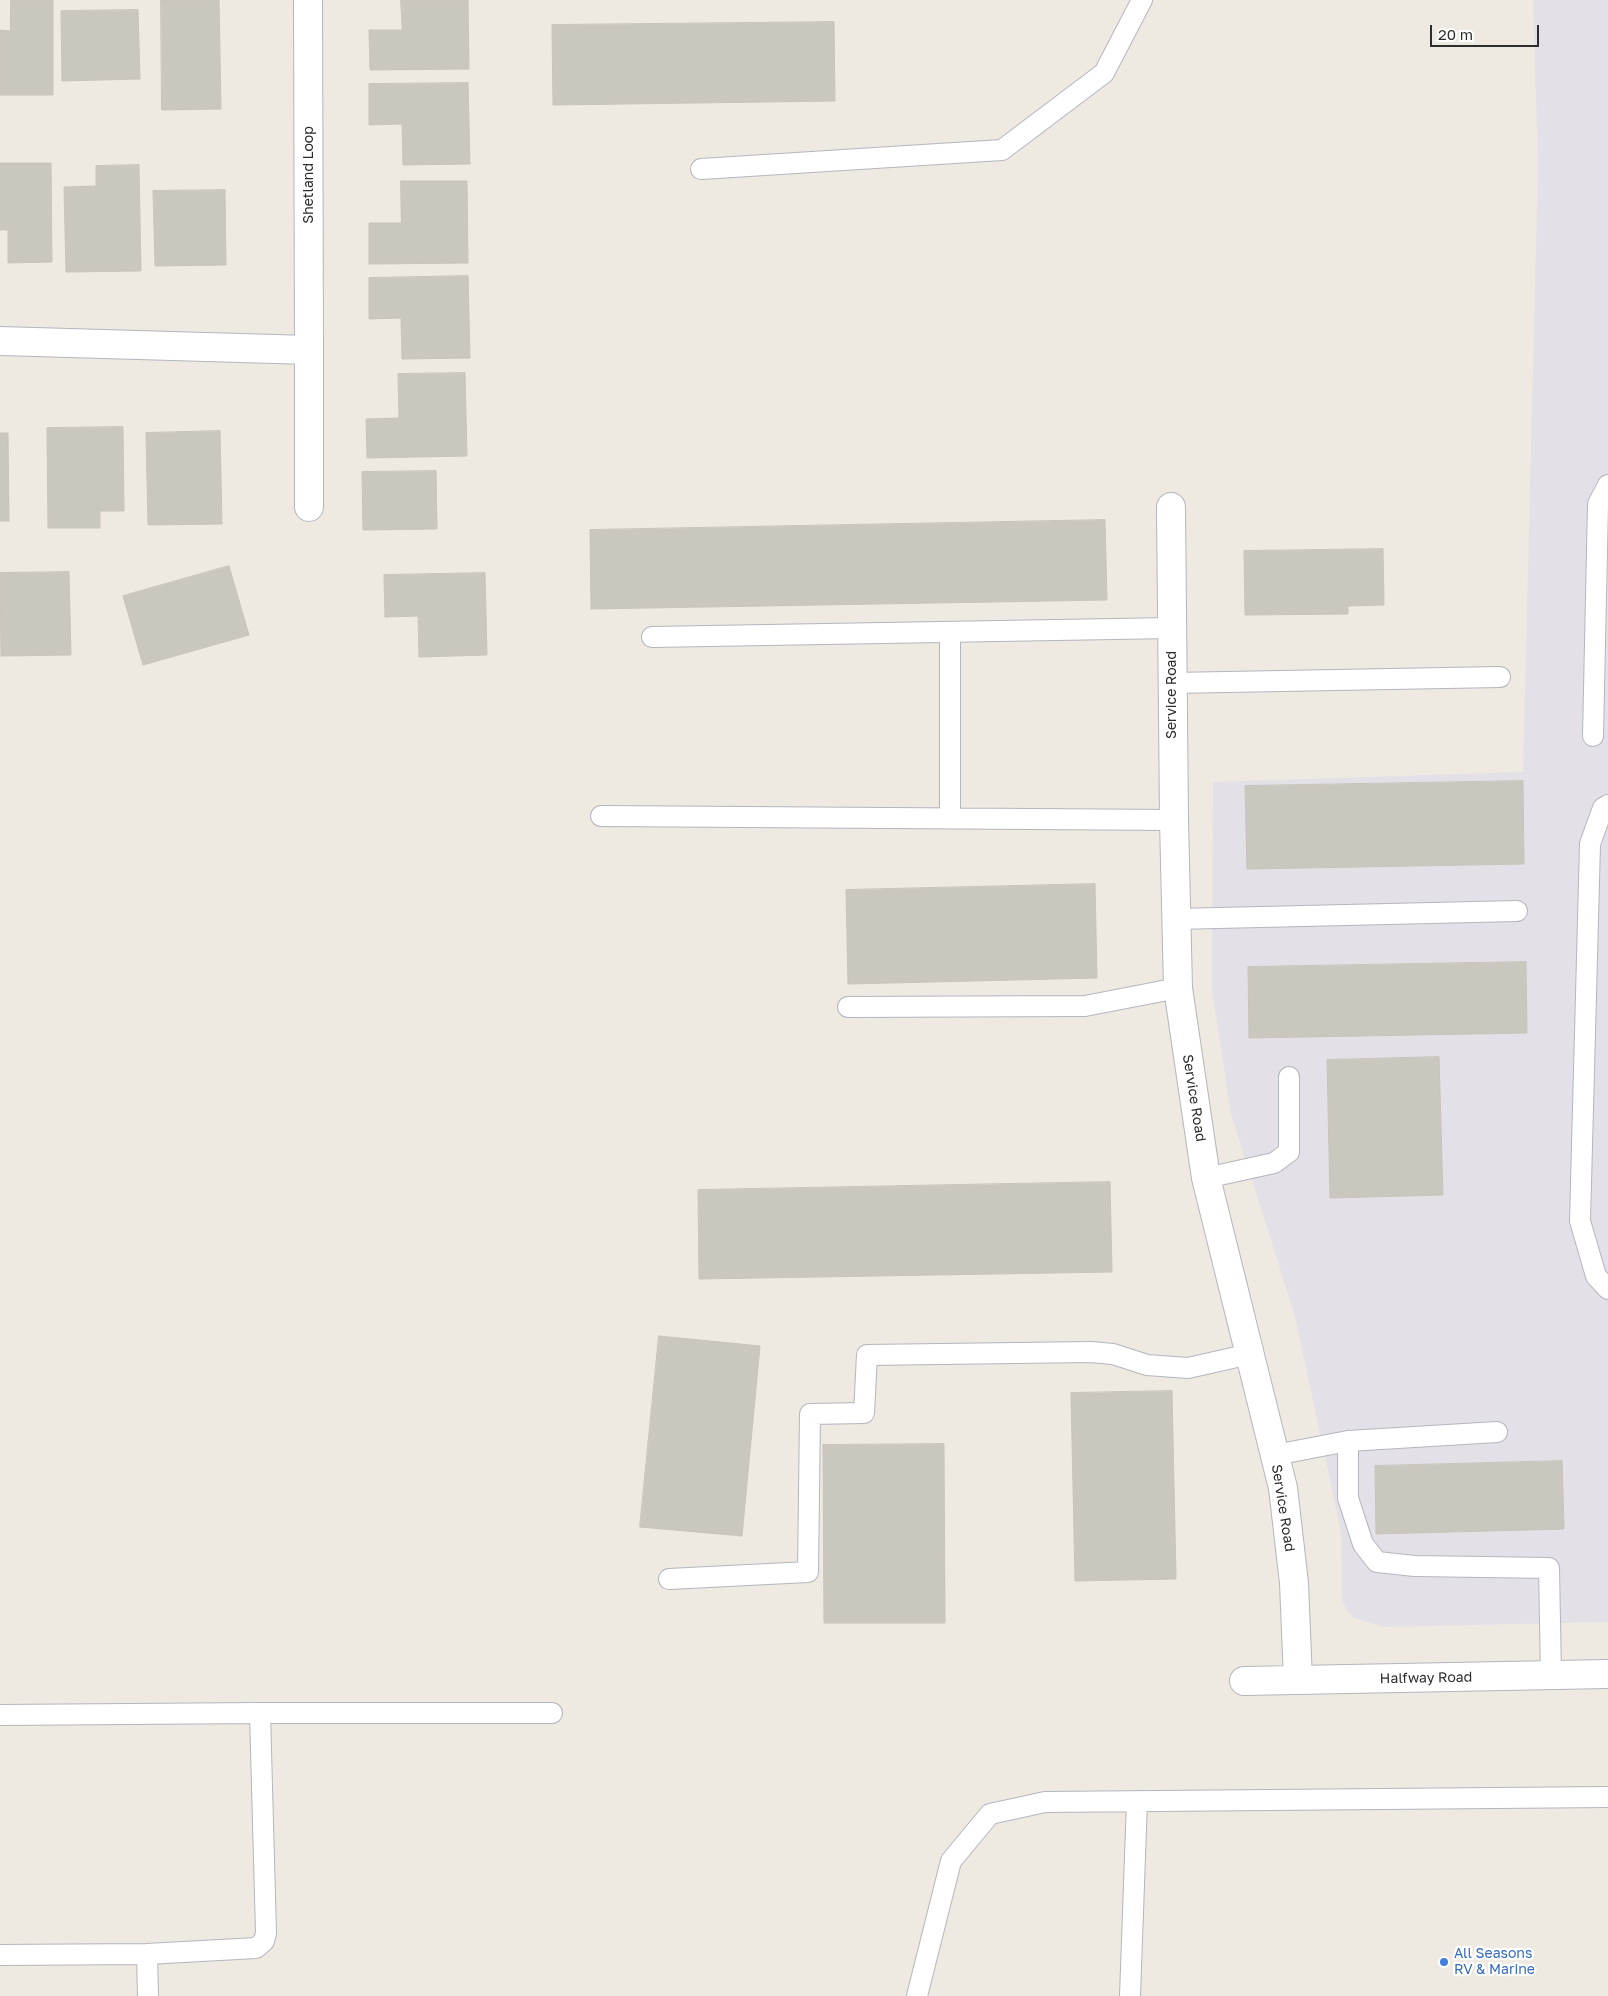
<!DOCTYPE html>
<html>
<head>
<meta charset="utf-8">
<style>
	body { margin:0 }
	#map { position:relative; width:1608px; height:1996px; overflow:hidden; background:#eee9e1; font-family:"Golos Text",sans-serif }
	canvas { display:block }
	.scale { position:absolute; left:1430px; top:25px; width:109px; height:22px; box-sizing:border-box; border:2px solid #2d2d2d; border-top:0; padding-left:6px; font-size:15px; line-height:18px; white-space:nowrap; color:#2d2d2d; -webkit-text-stroke:4px #fff; paint-order:stroke }
</style>
</head>
<body>
<div id="map">
<canvas width="1608" height="1996"></canvas>
<div class="scale">20 m</div>
</div>
<script>
const g = document.querySelector('canvas').getContext('2d');
g.lineJoin = 'round';
function paint(path, color) {
  g.fillStyle = color;
  g.fill(path, 'evenodd');
}
function stroke(path, color, width, dash) {
  g.strokeStyle = color;
  g.lineWidth = width;
  g.lineCap = dash ? 'butt' : 'round';
  g.setLineDash(dash || []);
  g.stroke(path);
}
function label(font, color, halo, rows, align = 'center') {
  g.font = font + ' "Golos Text",sans-serif';
  g.lineWidth = 4.5;
  g.setLineDash([]);
  g.textBaseline = 'middle';
  g.strokeStyle = halo;
  g.fillStyle = color;
  for (const [text, x, y, turn = 0] of rows) {
    g.save();
    g.translate(x, y);
    g.rotate((+turn || 0) * Math.PI / 180);
    g.textAlign = isNaN(turn) ? turn : align;
    if (halo) g.strokeText(text, 0, 0);
    g.fillText(text, 0, 0);
    g.restore();
  }
}
paint(new Path2D(`
	M1533 0H1608V1622L1384 1627 1353 1618 1342 1602 1341 1532 1295 1316 1231 1114 1212 990 1213 782 1523 772 1538 166Z`), '#e3e1e7');
const building = new Path2D(`
	M11 0H53V95H0V30L10 31Z
	M161 0H219L221 109 162 110Z
	M401 0H468L469 69 370 70 369 30H402Z
	M138 10 140 79 62 81 61 11Z
	M834 22 835 101 553 105 552 25Z
	M468 83 470 164 403 165 402 124 369 125V84Z
	M0 163H51L52 262 8 263V230H0Z
	M139 165 141 271 66 272 64 187 96 186V166Z
	M401 181H467L468 263 369 264V223H401Z
	M225 190 226 265 155 266 153 191Z
	M468 276 470 358 402 359 401 318 369 319V278Z
	M465 373 467 456 367 458 366 419 399 418 398 374Z
	M123 427 124 511H100V528H48L47 428Z
	M220 431 222 524 148 525 146 433Z
	M0 433H8L9 521H0Z
	M436 471 437 529 363 530 362 472Z
	M1105 520 1107 600 591 609 590 530Z
	M1383 549 1384 605 1348 606V614L1245 615 1244 551Z
	M229 566 249 635 143 665 123 596Z
	M69 572 71 655 1 656 0 573Z
	M485 573 487 655 419 657 418 616 385 617 384 575Z
	M1523 781 1524 864 1247 869 1245 786Z
	M1095 884 1097 978 848 984 846 890Z
	M1526 962 1527 1033 1249 1038 1248 967Z
	M1439 1057 1443 1195 1330 1198 1327 1060Z
	M1110 1182 1112 1272 699 1279 698 1190Z
	M659 1336 760 1346 742 1536 640 1527Z
	M1172 1391 1176 1579 1075 1581 1071 1393Z
	M944 1444 945 1623H824L823 1445Z
	M1562 1461 1564 1529 1376 1534 1375 1466Z`);
paint(building, '#cac7bf');
stroke(building, '#c9c4ba', 1);
const lane = new Path2D(`
	M701 169 1002 150 1104 73 1142 0
	M652 637 1172 628
	M1172 683 1500 677
	M1593 736 1598 504 1608 485
	M1608 805 1603 808 1590 844 1580 1221 1596 1276 1608 1289
	M601 816 1174 820
	M950 818V632
	M1175 919 1517 911
	M848 1007 1085 1006 1178 988
	M1206 1178 1274 1163 1289 1152V1077
	M1348 1441V1498L1363 1544 1377 1562 1415 1566 1549 1568 1551 1675
	M1275 1455 1348 1441 1497 1432
	M669 1579 808 1572 810 1414 864 1413 867 1355 1091 1352 1113 1354 1147 1365 1188 1368 1250 1354
	M260 1713H552
	M0 1715 260 1713 266 1933 264 1941 256 1948 147 1954 148 1996
	M0 1955 147 1954
	M917 1996 951 1861 990 1814 1045 1802 1608 1797
	M1130 1996 1137 1801`);
const street = new Path2D(`
	M0 341 309 350 308 0
	M309 507V350
	M1171 507 1174 820 1178 988 1206 1178 1283 1488 1294 1583 1298 1680
	M1244 1681 1608 1674`);
stroke(lane, '#b4b6bf', 22);
stroke(street, '#b4b6bf', 30);
stroke(lane, '#fff', 20);
stroke(street, '#fff', 28);
for (const [x, y, r, color] of [
	[1444,1962,5,"#3f7fe0"]
]) {
  const dot = new Path2D();
  dot.arc(x, y, r, 0, 2 * Math.PI);
  g.fillStyle = color;
  g.fill(dot);
  stroke(dot, '#fff', 2);
}
label('14px', '#2d2d2d', '#fff', [
	["Shetland Loop",309,175,-90],
	["Service Road",1172,695,-90],
	["Service Road",1194,1098,81],
	["Service Road",1283,1508,81],
	["Halfway Road",1426,1678,-1]
]);
label('14px', '#366cbe', '#fff', [
	["All Seasons",1454,1954],
	["RV & Marine",1454,1970]
], 'left');
</script>
</body>
</html>
